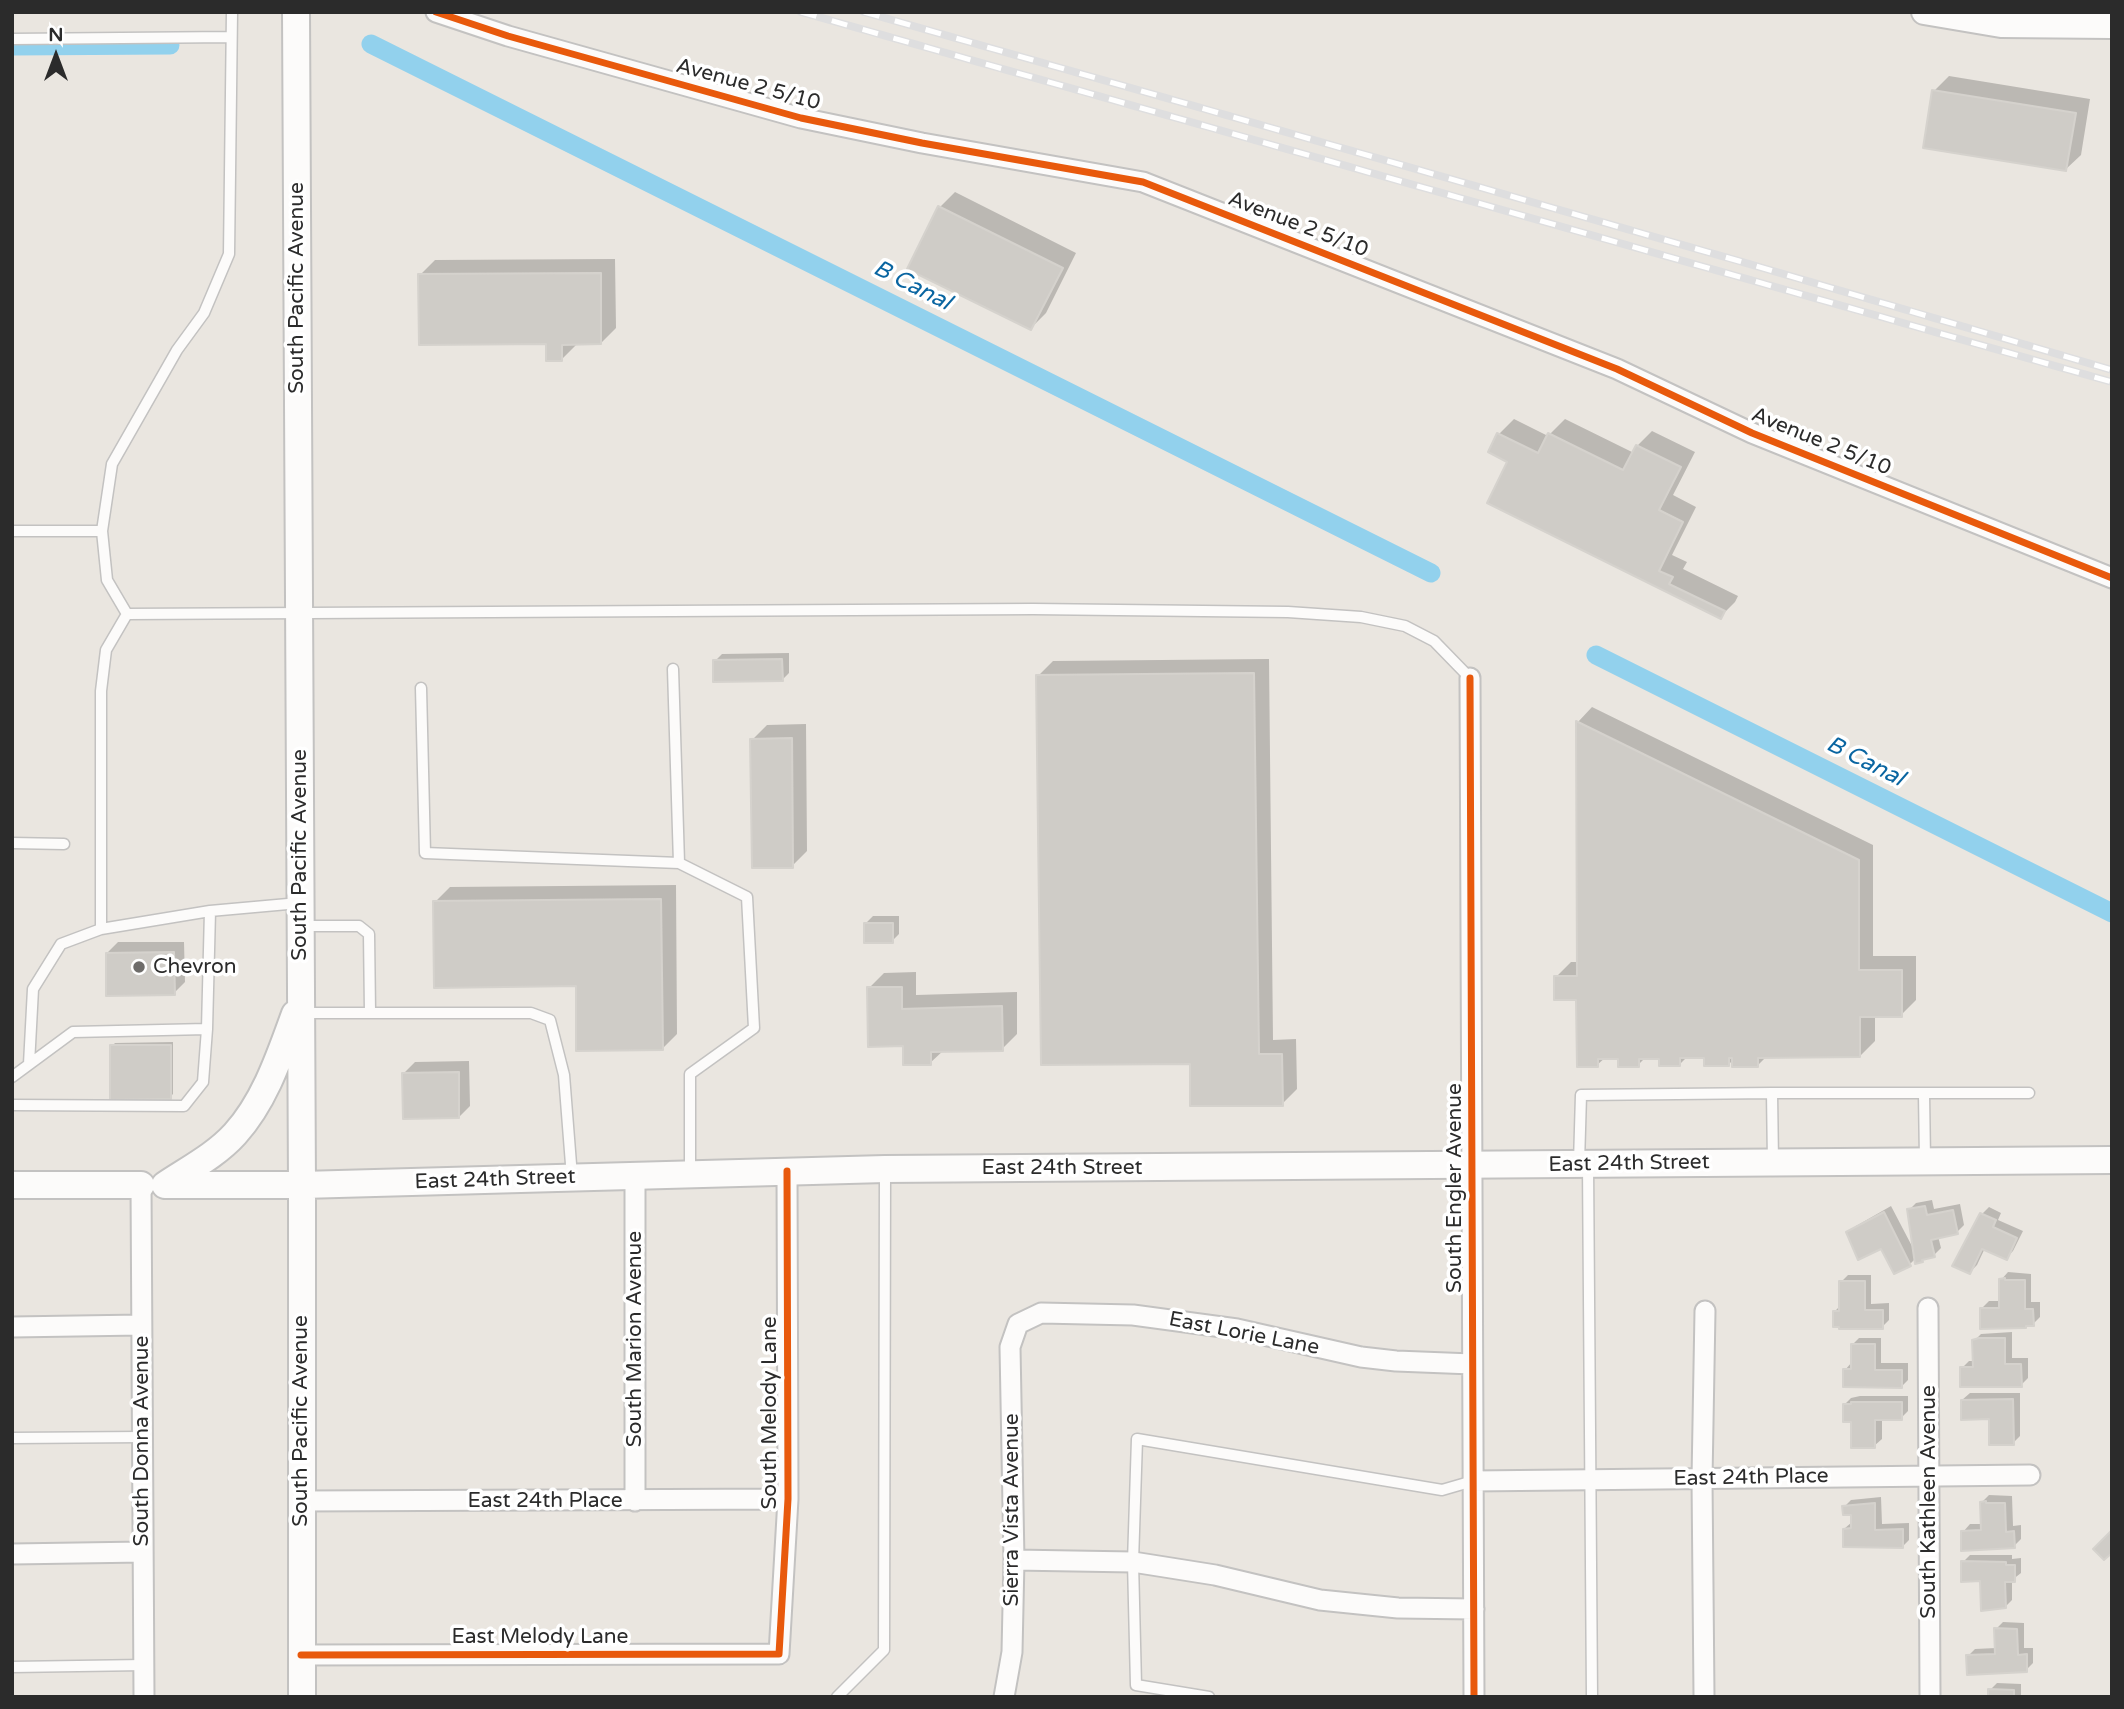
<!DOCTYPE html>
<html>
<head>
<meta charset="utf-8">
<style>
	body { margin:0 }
	#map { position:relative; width:2124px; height:1709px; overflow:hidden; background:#eae6e0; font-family:"Varela Round",sans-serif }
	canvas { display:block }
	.frame { position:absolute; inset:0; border:14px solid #2b2b2b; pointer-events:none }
	.north { position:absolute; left:21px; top:21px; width:70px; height:70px; -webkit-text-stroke:5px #fff; paint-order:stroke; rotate:0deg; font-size:19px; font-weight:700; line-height:28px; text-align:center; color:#2b2b2b }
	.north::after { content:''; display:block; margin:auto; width:24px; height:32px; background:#2b2b2b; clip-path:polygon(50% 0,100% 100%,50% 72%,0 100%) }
</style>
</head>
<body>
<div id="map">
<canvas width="2124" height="1709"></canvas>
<div class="frame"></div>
<div class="north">N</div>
</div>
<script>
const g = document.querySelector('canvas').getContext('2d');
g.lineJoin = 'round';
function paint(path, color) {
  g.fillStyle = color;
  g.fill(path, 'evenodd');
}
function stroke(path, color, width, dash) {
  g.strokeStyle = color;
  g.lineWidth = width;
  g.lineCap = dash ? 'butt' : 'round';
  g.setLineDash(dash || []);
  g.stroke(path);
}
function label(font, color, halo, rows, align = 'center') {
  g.font = font + ' "Varela Round",sans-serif';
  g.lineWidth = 7;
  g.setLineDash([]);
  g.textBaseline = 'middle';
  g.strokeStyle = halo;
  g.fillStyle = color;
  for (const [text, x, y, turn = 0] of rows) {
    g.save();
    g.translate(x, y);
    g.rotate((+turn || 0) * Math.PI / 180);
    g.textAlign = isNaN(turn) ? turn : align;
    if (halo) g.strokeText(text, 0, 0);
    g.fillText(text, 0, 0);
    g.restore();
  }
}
paint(new Path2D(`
	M1949 76 2090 99 2081 155 2066 169 1934 91Z
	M955 192 1076 253 1046 313 1031 328 940 207Z
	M615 259 616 328 601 343 576 345 561 360 548 343 420 275 435 260Z
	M1514 419 1548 436 1565 419 1634 453 1637 446 1652 431 1695 452 1673 495 1696 507 1672 555 1687 562 1683 569 1738 596 1735 602 1720 617 1489 503 1510 461 1499 434Z
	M789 653V673L782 680 715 661 722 654Z
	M1269 659 1273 1040 1296 1039 1297 1089 1282 1104 1191 1062 1038 676 1053 661Z
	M1592 707 1873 845V956H1916V1000L1901 1015H1875V1041L1860 1056H1767L1758 1065 1734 1059 1728 1065 1705 1056H1688L1680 1064 1661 1057H1646L1638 1065 1619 1057H1606L1597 1065 1577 998 1556 977 1571 962H1578V722Z
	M806 724 807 851 792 866 752 740 767 725Z
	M676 885 677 1034 662 1049 578 985 435 902 450 887Z
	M873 916H899V934L892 941 866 923Z
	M118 942H184L185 982 174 993 107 953Z
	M916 972V995L1017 992V1034L1002 1049 944 1050 930 1063 905 1045 869 988 884 973Z
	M173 1042V1094L170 1097 112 1046 115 1043Z
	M469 1061 470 1106 459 1117 404 1073 415 1062Z
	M1932 1200 1934 1209 1960 1204 1964 1225 1957 1232 1938 1236 1941 1248 1934 1255 1926 1257 1922 1261 1916 1258 1910 1264 1894 1272 1882 1246 1848 1233 1856 1226 1891 1206 1914 1250 1909 1210 1916 1203Z
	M1989 1207 2001 1213 1998 1220 2023 1231 2013 1251 2006 1258 1985 1248 1977 1265 1970 1272 1982 1214Z
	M2008 1272 2031 1274V1302H2040V1317L2033 1324 1982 1308 1989 1301H2001V1280Z
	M1848 1275H1871V1304L1889 1303V1320L1882 1327 1834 1312 1841 1305V1282Z
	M2012 1332V1358H2028V1378L2021 1385 1962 1368 1969 1361H1975L1974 1341 1981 1334Z
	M1859 1338H1881V1363H1908V1380L1901 1387 1845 1370 1852 1362V1345Z
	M1970 1393H2020V1436L2013 1443 1991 1418 1962 1400Z
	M1860 1396H1908V1411L1901 1418H1882V1439L1874 1446 1844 1405 1851 1398Z
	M1989 1495 2012 1496 2013 1526 2021 1525V1539L2014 1546 1963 1532 1970 1524H1982V1502Z
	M1881 1497 1882 1524 1909 1523V1540L1902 1547 1844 1529 1852 1522 1853 1514 1844 1507 1851 1500Z
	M1970 1555H2012V1559L2021 1558V1573L2012 1580V1600L2005 1607 1982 1579 1963 1562Z
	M2003 1622 2024 1623V1648H2033V1663L2026 1670 1968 1656 1975 1649 1996 1648V1629Z
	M1997 1683 2021 1684V1697H1990V1690Z`), '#0003');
stroke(new Path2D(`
	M371 44 1431 573
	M12 46 170 45
	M1596 655 2112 913`), '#92d1ed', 19);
const building = new Path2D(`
	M1932 90 2076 113 2066 171 1923 148Z
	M938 206 1063 268 1031 330 907 269Z
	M601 273V344L562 345V361H546V344L419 345 418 274Z
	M1497 433 1538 453 1548 433 1623 470 1636 445 1681 467 1659 510 1683 522 1659 571 1673 577 1669 584 1725 611 1721 619 1487 503 1507 462 1488 452Z
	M782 659 783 681 713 682V660Z
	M1254 673 1259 1054H1282L1283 1106H1190V1064L1041 1065 1036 675Z
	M1576 721 1859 860V970H1902V1017H1860V1057L1758 1058V1067H1732V1058H1729V1066H1704V1058H1680V1066H1659V1059H1639V1067H1618V1059H1598V1067H1577L1576 1000H1554V976H1577Z
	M792 738 793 868H752L750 739Z
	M661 899 663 1050 576 1051V986L434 988 433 901Z
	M864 923H893V943H864Z
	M174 952 175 995 106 996V953Z
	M867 987H902V1009L1002 1006 1003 1051 931 1052V1065H903V1046L868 1047Z
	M110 1045H171V1099L110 1100Z
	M459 1072V1118L403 1119 402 1073Z
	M1925 1206 1927 1215 1953 1210 1958 1234 1931 1240 1935 1257 1922 1260 1923 1262 1915 1264 1907 1209Z
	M1884 1212 1911 1266 1894 1274 1881 1249 1858 1260 1846 1232Z
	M1980 1213 1996 1220 1993 1227 2017 1238 2007 1260 1982 1249 1970 1274 1952 1266Z
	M2005 1278V1280H2025V1309H2033L2034 1326H2026V1328L1980 1329V1308H1999V1279Z
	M1839 1281H1865V1310H1883V1329H1839V1327H1833V1311H1839Z
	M1979 1338H2005V1364H2021L2022 1387H1960V1367H1973L1972 1340Z
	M1851 1344H1875V1370H1902V1388L1843 1387V1369H1851Z
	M2013 1399 2014 1445H1989V1419L1961 1420V1400Z
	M1851 1402H1902V1420H1875V1448H1851V1422H1843V1404H1851Z
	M1986 1501V1503H2005L2006 1532 2014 1531 2015 1548 1961 1551V1531L1981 1530 1980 1502Z
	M1875 1503V1530L1903 1529V1548L1843 1547V1529L1851 1528V1515H1843L1842 1506Z
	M2112 1530V1553L2104 1560 2093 1549Z
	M1961 1561 2006 1562V1565H2015V1582H2005L2006 1608 1981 1611 1980 1581 1961 1582Z
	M1994 1628 2017 1629 2018 1655 2027 1654V1672L1967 1675 1966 1655 1995 1654Z
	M1988 1689 2014 1690V1697H1988Z`);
paint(building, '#cfccc7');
stroke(building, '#d5d2cd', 2);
const service = new Path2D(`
	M12 39 231 37
	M12 531H102
	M127 614 1033 609 1288 612 1361 617 1405 626 1434 641 1470 678
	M127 614 107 580 102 531 112 464 177 350 204 313 229 254 232 12
	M673 669 679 863 747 897 754 1028 690 1074V1174
	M421 688 425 853 679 863
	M12 843 64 844
	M304 926H359L369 934 370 1012
	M101 929V691L106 650 127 614
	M301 1013H531L550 1020 564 1075 572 1177
	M29 1064 33 989 61 944 101 929 210 911 299 903
	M12 1077 73 1032 207 1029
	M1772 1093H2029
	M1924 1094 1925 1160
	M12 1105 184 1106 203 1082 207 1029 210 911
	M1579 1163 1581 1095 1772 1093 1773 1162
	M1588 1165 1592 1697
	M12 1438 142 1437
	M12 1667 144 1665
	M837 1697 884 1650 885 1170
	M1209 1697 1136 1685 1133 1562 1137 1439 1442 1490 1473 1481`);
const minor = new Path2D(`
	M436 12 508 36 801 118 922 143 1143 182 1617 369 1752 433 2112 578
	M1470 678 1474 1697
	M635 1176V1501
	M141 1185 144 1697
	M1928 1308 1930 1695
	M12 1327 141 1325
	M1473 1481 2030 1475
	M301 1501 788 1499
	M12 1554 143 1552
	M1014 1560 1133 1562 1215 1575 1320 1600 1398 1608 1474 1609
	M301 1655 779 1654 788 1499 787 1171
	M1704 1696 1702 1479 1705 1311
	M1004 1697 1012 1652 1014 1560 1010 1347 1018 1324 1041 1313 1133 1315 1237 1329 1361 1357 1396 1361 1472 1364`);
const tertiary = new Path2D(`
	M1924 12 2001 25 2112 26`);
const secondary = new Path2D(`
	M296 12 302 1185V1697
	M12 1185H141
	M165 1185H302L885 1169 2112 1160
	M165 1185C189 1169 216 1155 235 1134 265 1101 280 1055 295 1014`);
stroke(service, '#c3c2c1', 13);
stroke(minor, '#c3c2c1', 23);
stroke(tertiary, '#c3c2c1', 28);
stroke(secondary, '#c3c2c1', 30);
stroke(service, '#fcfbfa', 10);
stroke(minor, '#fcfbfa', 19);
stroke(tertiary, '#fcfbfa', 24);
stroke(secondary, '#fcfbfa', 26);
const rail = new Path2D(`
	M801 12 2112 382
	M864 12 1739 261 2112 370`);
stroke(rail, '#dededf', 8);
stroke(rail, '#fff', 5, [16]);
stroke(new Path2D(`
	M436 12 508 36 801 118 922 143 1143 182 1617 369 1752 433 2112 578
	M1470 678 1474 1697
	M301 1655 779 1654 788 1499 787 1171`), '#e8590c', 7);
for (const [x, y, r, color] of [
	[139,967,7,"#6e6c6a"]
]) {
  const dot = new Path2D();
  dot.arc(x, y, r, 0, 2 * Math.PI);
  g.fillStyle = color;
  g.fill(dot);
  stroke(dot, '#fff', 2.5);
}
label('21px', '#2b2b2b', '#fff', [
	["Avenue 2 5/10",748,85,15],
	["Avenue 2 5/10",1298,225,21],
	["South Pacific Avenue",297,288,-90],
	["Avenue 2 5/10",1821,442,22],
	["South Pacific Avenue",300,855,-90],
	["East 24th Street",1629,1164,-1],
	["East 24th Street",1062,1168],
	["East 24th Street",495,1180,-2],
	["South Engler Avenue",1455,1188,-90],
	["East Lorie Lane",1244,1334,11],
	["South Marion Avenue",635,1339,-90],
	["South Melody Lane",770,1413,-90],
	["South Pacific Avenue",301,1421,-90],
	["South Donna Avenue",142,1441,-90],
	["East 24th Place",1751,1478,-1],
	["East 24th Place",545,1501],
	["South Kathleen Avenue",1929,1502,-90],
	["Sierra Vista Avenue",1012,1510,-90],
	["East Melody Lane",540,1637]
]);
label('21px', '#2b2b2b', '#fff', [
	["Chevron",153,967]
], 'left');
label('italic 23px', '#0965a1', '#fff', [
	["B Canal",912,286,27],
	["B Canal",1865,762,27]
]);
</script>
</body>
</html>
